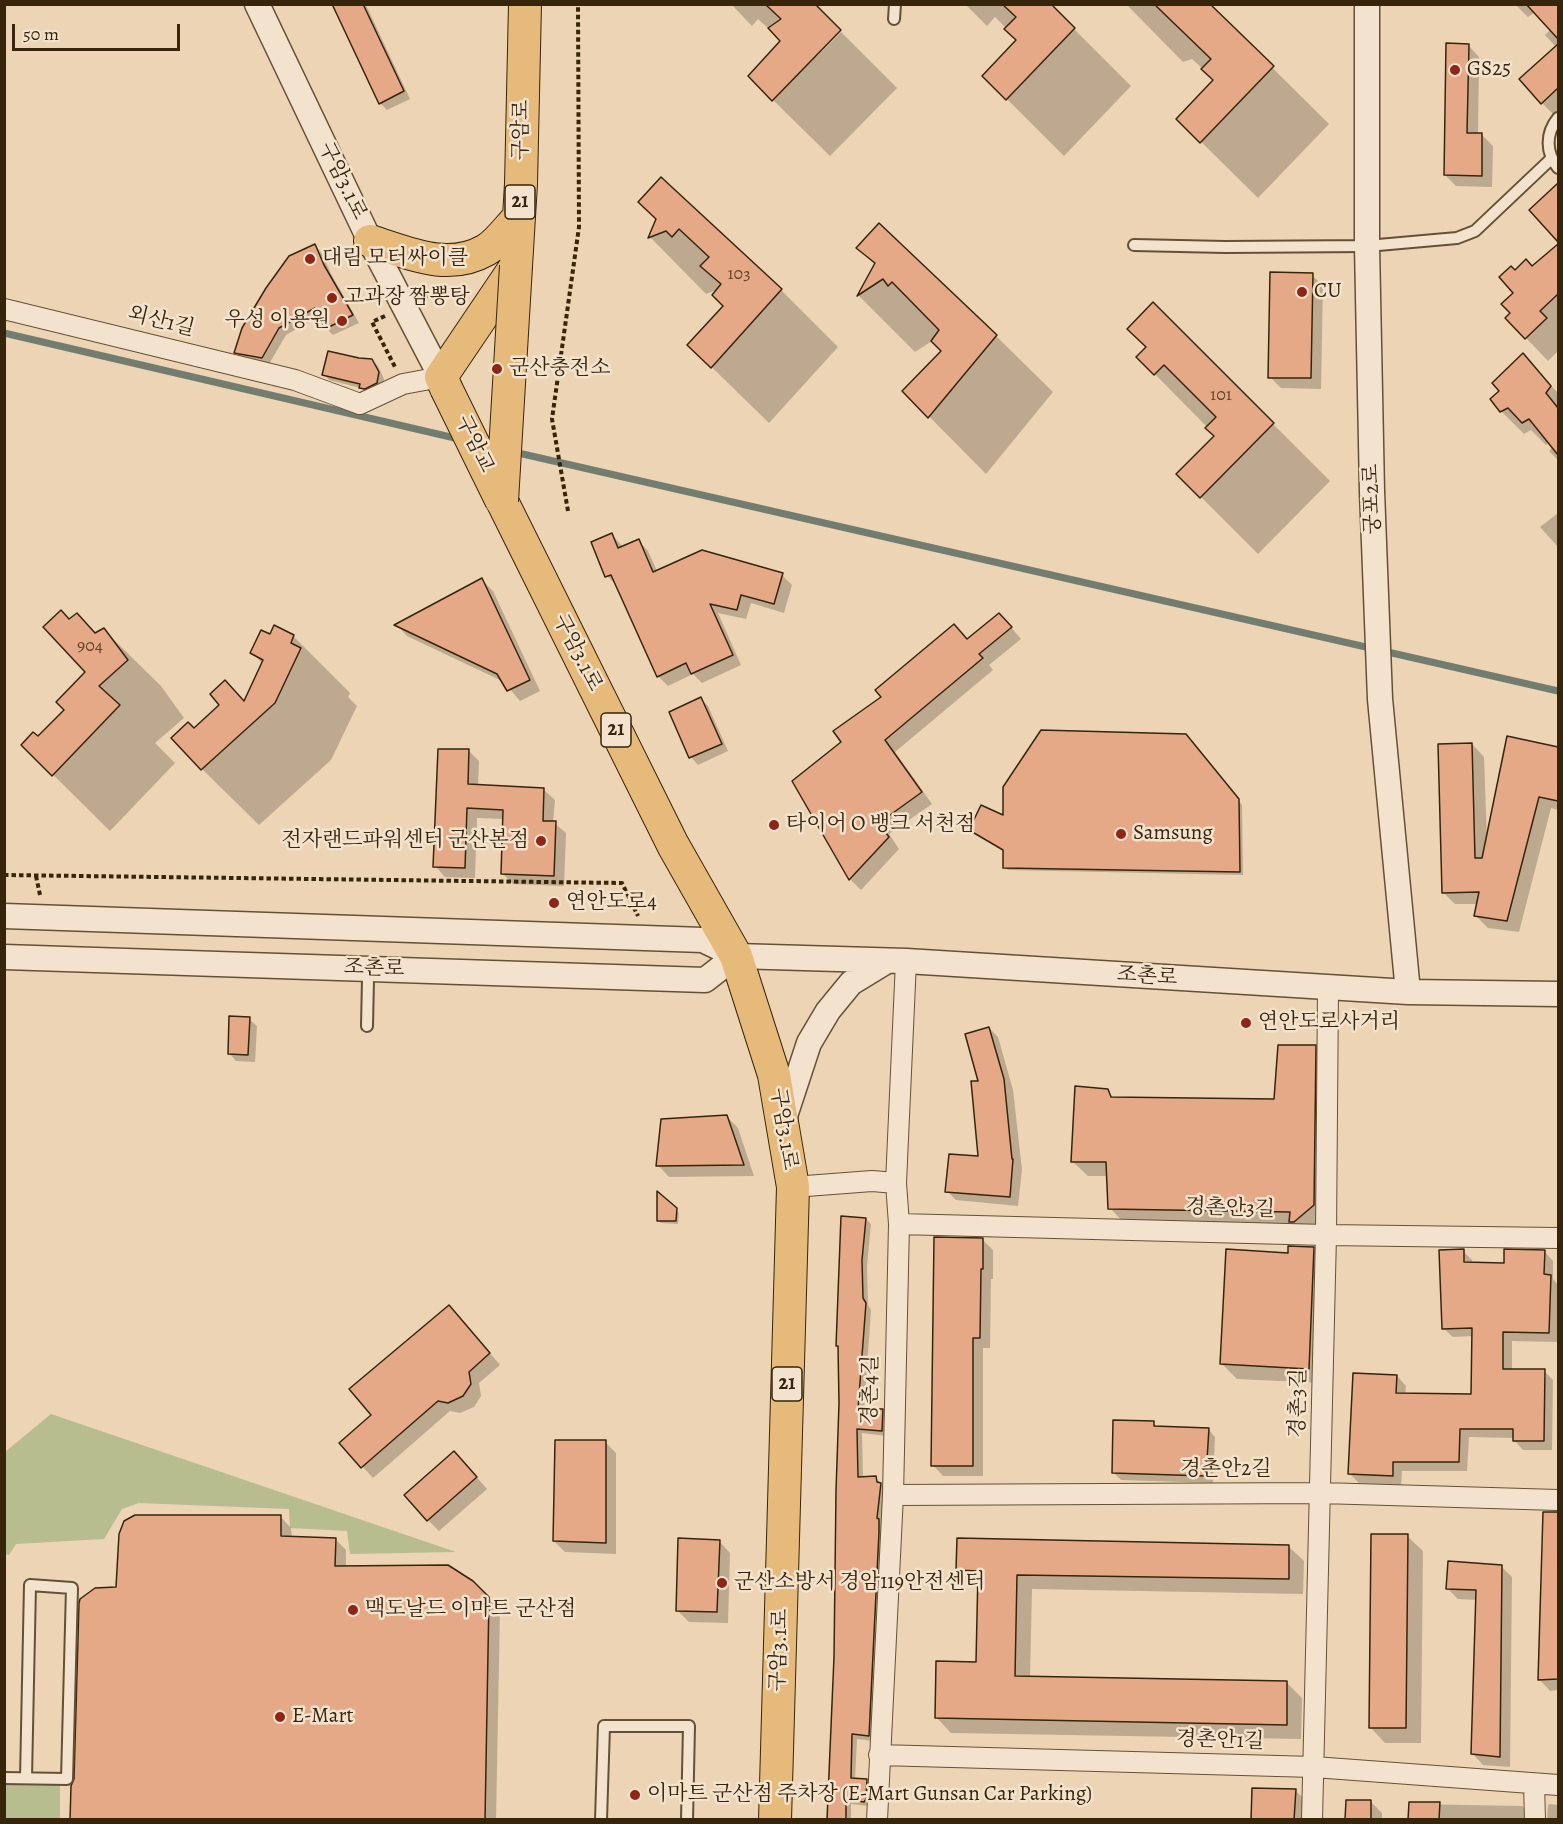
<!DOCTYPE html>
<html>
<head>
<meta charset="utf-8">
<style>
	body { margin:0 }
	#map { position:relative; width:1563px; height:1824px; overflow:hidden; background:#ecd4b4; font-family:Alegreya,serif }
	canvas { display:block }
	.frame { position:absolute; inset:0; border:6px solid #36250b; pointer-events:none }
	.scale { position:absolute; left:12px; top:24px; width:168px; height:27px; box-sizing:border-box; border:3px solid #36250b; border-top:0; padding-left:8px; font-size:18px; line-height:21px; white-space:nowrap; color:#36250b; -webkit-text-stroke:4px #f3e3ce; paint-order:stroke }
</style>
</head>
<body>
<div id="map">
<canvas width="1563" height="1824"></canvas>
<div class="frame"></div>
<div class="scale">50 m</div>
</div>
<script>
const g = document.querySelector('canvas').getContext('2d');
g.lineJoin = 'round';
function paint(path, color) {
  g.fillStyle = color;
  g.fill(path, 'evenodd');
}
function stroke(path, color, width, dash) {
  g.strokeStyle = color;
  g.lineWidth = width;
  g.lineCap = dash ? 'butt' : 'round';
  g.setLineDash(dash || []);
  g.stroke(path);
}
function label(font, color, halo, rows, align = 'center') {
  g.font = font + ' Alegreya,"Noto Serif KR",serif';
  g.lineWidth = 5;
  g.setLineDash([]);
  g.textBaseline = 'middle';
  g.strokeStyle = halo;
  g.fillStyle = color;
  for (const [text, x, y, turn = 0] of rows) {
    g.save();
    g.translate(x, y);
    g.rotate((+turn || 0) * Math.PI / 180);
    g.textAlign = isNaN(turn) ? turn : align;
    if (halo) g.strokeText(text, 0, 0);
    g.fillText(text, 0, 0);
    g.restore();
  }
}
paint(new Path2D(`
	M51 1414 456 1552 350 1554 347 1531 290 1528 289 1509 139 1503 122 1509 104 1539 16 1544 9 1555 5 1554V1452Z
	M5 1783 60 1785V1819L5 1820Z`), '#b7bd8e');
paint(new Path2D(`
	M334 4 366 5 410 99 387 110 380 103Z
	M731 4H813L814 55 816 57 841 32 897 88 830 156 773 100 782 41 758 19 752 26Z
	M965 4H1049L1131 86 1064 156 984 76 1018 40 995 17 987 26Z
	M1126 4H1208L1329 124 1258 198 1178 119 1215 80 1192 59 1183 62Z
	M1515 4H1558V119L1542 103 1557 48 1545 35 1551 29 1535 12 1528 17Z
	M1468 45 1479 57 1478 134 1482 135 1493 146 1492 187 1456 186 1445 175Z
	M661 179 781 290 838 347 769 423 689 345 725 306 719 289 706 294 650 237 658 220Z
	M1552 191 1558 197V240L1531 210Z
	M315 246 322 253 331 274 359 323 333 335 326 328 320 316 286 335 269 364 243 360 236 352Z
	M1558 246V351L1548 361 1507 318 1512 313 1515 293V272L1532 267Z
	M858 248 996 336 1053 392 986 474 904 391 943 351 932 341 915 352 859 296 876 266Z
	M1312 275 1323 286 1321 389 1281 388 1270 377Z
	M1153 304 1330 481 1258 554 1178 474 1216 436 1138 357 1148 348Z
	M1523 355 1558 393V460L1549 451 1553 446 1550 442 1546 445 1531 430 1524 434 1501 411V391Z
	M372 360 378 366 384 379 382 389 366 393 361 388 329 380 324 374Z
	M1558 513V547L1540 527Z
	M612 535 623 547 639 541 648 551 657 571 782 575 792 585 784 613 751 603 746 619 718 613 741 665 702 683 693 674 668 686 658 676 617 586 607 576Z
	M482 580 493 591 540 691 520 701 504 682 407 636 397 625Z
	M77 615 97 634 104 630 161 686 184 718 155 743 175 763 110 831 23 745 38 738 66 710 87 672 69 621Z
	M954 626 968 640 1010 626 1021 639 989 665 993 670 895 752 932 804 889 834 899 849 861 890 850 879 794 781 843 742 883 697Z
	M271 636H293L350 693 348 697 357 706 331 760 259 825 202 769 194 730 245 702 263 664 252 653Z
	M701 699 708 706 728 751 698 765 691 757Z
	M1185 736 1242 805 1243 875 1008 870 1004 867V851L971 830 1004 817Z
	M1509 737 1558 749V810L1551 808 1519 932 1488 928 1475 915 1478 904H1455L1443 892 1472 744 1484 757 1487 839Z
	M468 750 479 761 478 786 544 790 555 800 553 822 566 833 564 886 513 884 503 874 504 819 477 818 475 878 445 877 435 866Z
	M249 1019 257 1026 255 1062 236 1061 229 1053Z
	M989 1028 998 1037 1013 1090 1022 1170 1018 1206 956 1200 947 1191 980 1158V1082Z
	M1315 1047 1330 1062 1329 1220 1309 1236 1124 1223 1110 1208 1108 1176H1088L1073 1162 1107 1091 1114 1098 1276 1100Z
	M727 1117 738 1128 754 1176 669 1177 658 1165Z
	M659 1194 679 1213 678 1224 661 1223 658 1220Z
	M866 1219 871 1224 867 1266 868 1305 871 1310 864 1410H882L888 1416 887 1436 862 1433 863 1478 875 1477 886 1490 882 1523 884 1526 874 1741 857 1739 855 1780 866 1781 872 1786 869 1806 851 1804V1820H829L835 1657 837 1491Z
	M983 1240 993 1250V1279H991L990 1348H983V1476H943L933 1465Z
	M1313 1248 1328 1263 1323 1383 1237 1379 1222 1364 1289 1254Z
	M1463 1251 1472 1260V1264L1505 1265 1544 1251 1553 1261V1279L1558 1285V1342L1512 1341V1370L1544 1371 1553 1380 1552 1450H1523L1514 1440V1438L1469 1437 1467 1471H1402L1401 1485 1359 1483 1350 1474 1397 1376 1406 1386 1405 1395 1473 1396V1336L1453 1337 1443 1328Z
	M460 1318 500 1365 479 1383 481 1396 474 1407 460 1413 450 1411 373 1478 341 1443 373 1415Z
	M1153 1423 1158 1427 1208 1429 1215 1437 1213 1483 1121 1480 1113 1472Z
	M605 1442 616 1453V1554L565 1552 554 1541Z
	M465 1464 487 1489 439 1531 428 1520Z
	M280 1516 291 1528 292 1538 335 1539 346 1550V1567L472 1583 500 1610 496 1820H71L76 1780 118 1588Z
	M1544 1520 1558 1523V1690L1550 1691 1539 1679Z
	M1407 1536 1423 1551 1421 1743H1385L1370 1727Z
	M719 1541 730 1553 728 1623 689 1622 678 1611Z
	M1288 1546 1304 1561 1303 1594 1032 1589 1030 1678 1287 1683 1302 1698 1301 1739 951 1733 936 1717 978 1663 979 1585H973L958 1570Z
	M1501 1566 1512 1577 1510 1767 1483 1765 1473 1754 1477 1600 1458 1599 1447 1588Z
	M1295 1790 1310 1805V1820H1252Z
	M1371 1802 1382 1813V1820H1347Z
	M1411 1804 1522 1806 1532 1816V1820H1410Z
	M1550 1804 1558 1805V1820H1547L1548 1805Z`), '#0003');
stroke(new Path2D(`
	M4 333 459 439
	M514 452 1558 691`), '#727d70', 7);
const building = new Path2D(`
	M332 4H363L404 91 379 104Z
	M765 4H815L841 30 772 101 748 76 780 41 768 28 781 19Z
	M1002 4H1051L1075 28 1006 100 982 76 1016 40 1004 29 1016 17Z
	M1154 4H1210L1274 66 1200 143 1176 119 1213 80 1201 69 1211 59Z
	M1526 4H1558V39Z
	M1446 43 1469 44 1467 133H1482V176L1444 175Z
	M1558 44V88L1541 104 1519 79Z
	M661 177 782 289 711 368 687 345 723 306 712 295 721 284 700 266 709 257 679 229 672 237 666 231 648 238 656 219 638 202Z
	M1558 183V242L1529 210Z
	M879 223 997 335 928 418 902 391 941 351 931 341 939 330 892 282 888 286 883 279 857 296 875 263 856 248Z
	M315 244 324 265 353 315 325 329 315 308 279 328 262 358 234 353 242 328 266 288 289 256Z
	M1558 244V294L1540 311 1547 318 1525 339 1505 318 1510 313 1501 304 1513 293 1499 277 1511 266 1515 270 1526 259 1532 266Z
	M1270 272 1313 273 1311 378H1268Z
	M1153 302 1274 423 1200 498 1176 474 1214 436 1205 428 1216 417 1164 365 1154 375 1136 357 1146 347 1127 329Z
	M328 351 359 358 372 359 379 372 377 383 365 389 359 388 360 384 322 375Z
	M1523 353 1551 386 1546 393 1558 408V455L1529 419 1522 423 1508 408 1500 412 1490 399 1499 391 1492 383Z
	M612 533 618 548 639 539 653 572 702 550 783 573 774 604 741 595 737 610 710 604 733 655 691 674 686 663 657 677 611 575 605 577 591 542Z
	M482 578 530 680 507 691 497 674 394 625Z
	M61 610 69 619 77 613 95 633 104 628 128 660 99 686 120 705 52 776 21 745 33 732 38 736 64 710 56 702 85 672 43 627Z
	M999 613 1012 627 979 654 983 658 885 740 922 792 879 823 889 837 849 880 792 781 841 742 833 731 881 697 875 690 954 624 967 639Z
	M274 625 294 635 291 643 301 648 275 703 201 770 171 738 188 722 194 728 219 705 210 694 225 680 244 701 263 660 250 653 261 630 270 634Z
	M701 697 722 744 689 758 669 712Z
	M1041 730 1186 734 1239 799 1240 872 1003 868V850L969 830 981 805 1003 815V787Z
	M1507 736 1558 747V801L1539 797 1507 921 1474 916 1479 892 1442 893 1438 744 1472 743 1475 858H1482Z
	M438 749H469L468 784 544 788 543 821H556L554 876 501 874 503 810 467 808 465 868 433 867Z
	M229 1016 250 1017 248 1055 228 1054Z
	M989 1027 1004 1079 1012 1159H1013L1010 1197 945 1192 949 1154 978 1156 971 1081H978L965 1034Z
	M1278 1045H1316L1314 1205 1294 1222H1289L1290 1212 1108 1209 1106 1162H1071L1075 1086 1108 1089 1111 1097 1274 1099Z
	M727 1115 744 1165 656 1166 661 1119Z
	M657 1191 677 1208 676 1221H657Z
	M841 1216 866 1218 862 1260 863 1298 866 1303 858 1409H883L882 1431 857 1429 858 1477 876 1476 877 1482 881 1483 877 1518 879 1519V1532L869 1736 852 1734 851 1778 867 1779 866 1799 864 1802 846 1799V1820H827L834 1657 836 1491 839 1403 838 1346H836Z
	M934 1237 983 1238V1269H981L980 1338H973V1466H931Z
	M1288 1246 1314 1247 1309 1369 1220 1364 1226 1249 1288 1253Z
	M1464 1249V1262L1504 1263V1249L1545 1250 1544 1274 1551 1275 1549 1333 1503 1332V1369H1545L1544 1441H1513V1429H1460L1459 1462H1393V1476L1348 1474 1353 1373 1397 1375 1396 1393 1471 1394 1472 1328 1442 1329 1439 1250Z
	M449 1305 490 1353 469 1372 471 1384 463 1396 448 1403 438 1401 361 1468 339 1443 371 1415 349 1389Z
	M1113 1420 1154 1421V1426L1209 1428 1206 1476 1112 1473Z
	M555 1440H606V1543L553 1541Z
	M454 1451 477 1477 427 1521 404 1495Z
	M1543 1512H1558V1679L1538 1680Z
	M135 1515H281V1536L336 1538 335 1566 448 1565 473 1581 489 1597 485 1820H70L71 1786 74 1779 79 1603 80 1599 95 1588 116 1587 119 1534 124 1521Z
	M1371 1534H1408L1406 1728H1369Z
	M678 1538 720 1540 717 1612 676 1611Z
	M957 1538 1289 1545V1579L1017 1575 1015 1676 1287 1681V1725L935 1718 936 1661 976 1662 978 1571 956 1570Z
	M1448 1561 1502 1565 1500 1757 1471 1754 1476 1590 1446 1589Z
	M1252 1788 1296 1789 1294 1820H1251Z
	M1346 1800H1371V1820H1345Z
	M1409 1802H1440L1439 1820H1408Z`);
paint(building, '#e5a987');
stroke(building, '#36250b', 1.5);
const service = new Path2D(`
	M894 19 895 4
	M1558 118C1545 134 1546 153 1558 168
	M1134 245 1225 247 1367 246 1457 238 1475 231 1551 159
	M367 1026 368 979 376 969
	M4 1778 67 1779 72 1588 30 1585 26 1778
	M601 1820 604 1726H689L687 1820`);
const minor = new Path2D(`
	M4 309 295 380 360 404 403 384 441 377
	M793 1187 872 1181 896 1183
	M899 1224 1326 1235 1558 1238
	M893 1495 1321 1493 1558 1500
	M879 1755 1314 1767 1558 1785
	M1534 1784 1535 1820
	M877 1820 893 1495 899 1224 896 1183 906 961
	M1312 1820 1326 1235 1328 988`);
const tertiary = new Path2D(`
	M257 4 370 241 441 377
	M1367 4V246L1372 491 1380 699 1408 992
	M4 916 703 940 736 956 906 961 1408 992 1558 994
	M4 957 705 980 736 956
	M783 1122 809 1043 828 1011 851 983 887 961`);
const primary = new Path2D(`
	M370 241C409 253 448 272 486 250 498 243 509 227 519 217
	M446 388 441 377 516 266 521 184 525 4
	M502 501 673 845 736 956 774 1075 793 1187 775 1820`);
stroke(service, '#645135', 14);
stroke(minor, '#645135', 22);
stroke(tertiary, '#645135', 27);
stroke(primary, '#36250b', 34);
stroke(new Path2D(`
	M424 298 447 287
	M385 316 372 322 395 367
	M568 511 552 419 579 227 578 4
	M4 875 622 883 638 916
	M36 876 40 895`), '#36250b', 4, [4.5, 3]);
stroke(service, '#f3e3ce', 10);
stroke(minor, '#f3e3ce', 20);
stroke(tertiary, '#f3e3ce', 24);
stroke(primary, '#e6ba7a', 32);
const primaryBridge = new Path2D(`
	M446 388 501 500
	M502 501 516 266`);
stroke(primaryBridge, '#36250b', 34, []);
stroke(primaryBridge, '#e6ba7a', 32);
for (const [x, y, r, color] of [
	[1455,70,6,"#8f2418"],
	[310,259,6,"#8f2418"],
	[1302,292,6,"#8f2418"],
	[332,298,6,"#8f2418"],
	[342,321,6,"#8f2418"],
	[497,369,6,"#8f2418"],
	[774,825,6,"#8f2418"],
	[1121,834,6,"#8f2418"],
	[541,841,6,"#8f2418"],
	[554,903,6,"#8f2418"],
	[1246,1023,6,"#8f2418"],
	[722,1583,6,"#8f2418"],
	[353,1610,6,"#8f2418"],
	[280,1717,6,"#8f2418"],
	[635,1795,6,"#8f2418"]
]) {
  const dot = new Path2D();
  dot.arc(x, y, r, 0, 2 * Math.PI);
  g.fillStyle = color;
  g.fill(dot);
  stroke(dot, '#f3e3ce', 2);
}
label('18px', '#62462a', null, [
	["103",739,275],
	["101",1221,396],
	["904",90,647]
]);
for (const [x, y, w] of [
	[520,202,30],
	[616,730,30],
	[787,1384,30]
]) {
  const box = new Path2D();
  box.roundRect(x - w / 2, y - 17, w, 34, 4.5);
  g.fillStyle = '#f3e3ce';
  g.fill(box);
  stroke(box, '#36250b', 1.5);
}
label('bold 20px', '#36250b', null, [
	["21",520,202],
	["21",616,730],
	["21",787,1384]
]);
label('21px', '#36250b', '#f3e3ce', [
	["GS25",1467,70],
	["대림 모터싸이클",322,259],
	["CU",1314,292],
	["고과장 짬뽕탕",344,298],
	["우성 이용원",330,321,"right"],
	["군산충전소",509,369],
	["타이어 O 뱅크 서천점",786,825],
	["Samsung",1133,834],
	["전자랜드파워센터 군산본점",529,841,"right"],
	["연안도로4",566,903],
	["연안도로사거리",1258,1023],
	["군산소방서 경암119안전센터",734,1583],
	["맥도날드 이마트 군산점",365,1610],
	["E-Mart",292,1717],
	["이마트 군산점 주차장 (E-Mart Gunsan Car Parking)",647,1795]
], 'left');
label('21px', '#36250b', '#f3e3ce', [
	["구암로",522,130,-89],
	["구암3.1로",342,181,64],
	["외산1길",161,322,14],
	["구암교",474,444,64],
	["궁포2로",1373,499,-92],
	["구암3.1로",577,653,63],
	["조촌로",374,969,2],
	["조촌로",1147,977,4],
	["구암3.1로",783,1129,81],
	["경촌안3길",1230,1209,2],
	["경촌4길",871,1390,-89],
	["경촌3길",1299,1403,-89],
	["경촌안2길",1226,1470],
	["구암3.1로",780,1650,-88],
	["경촌안1길",1220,1741,2]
]);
</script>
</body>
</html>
